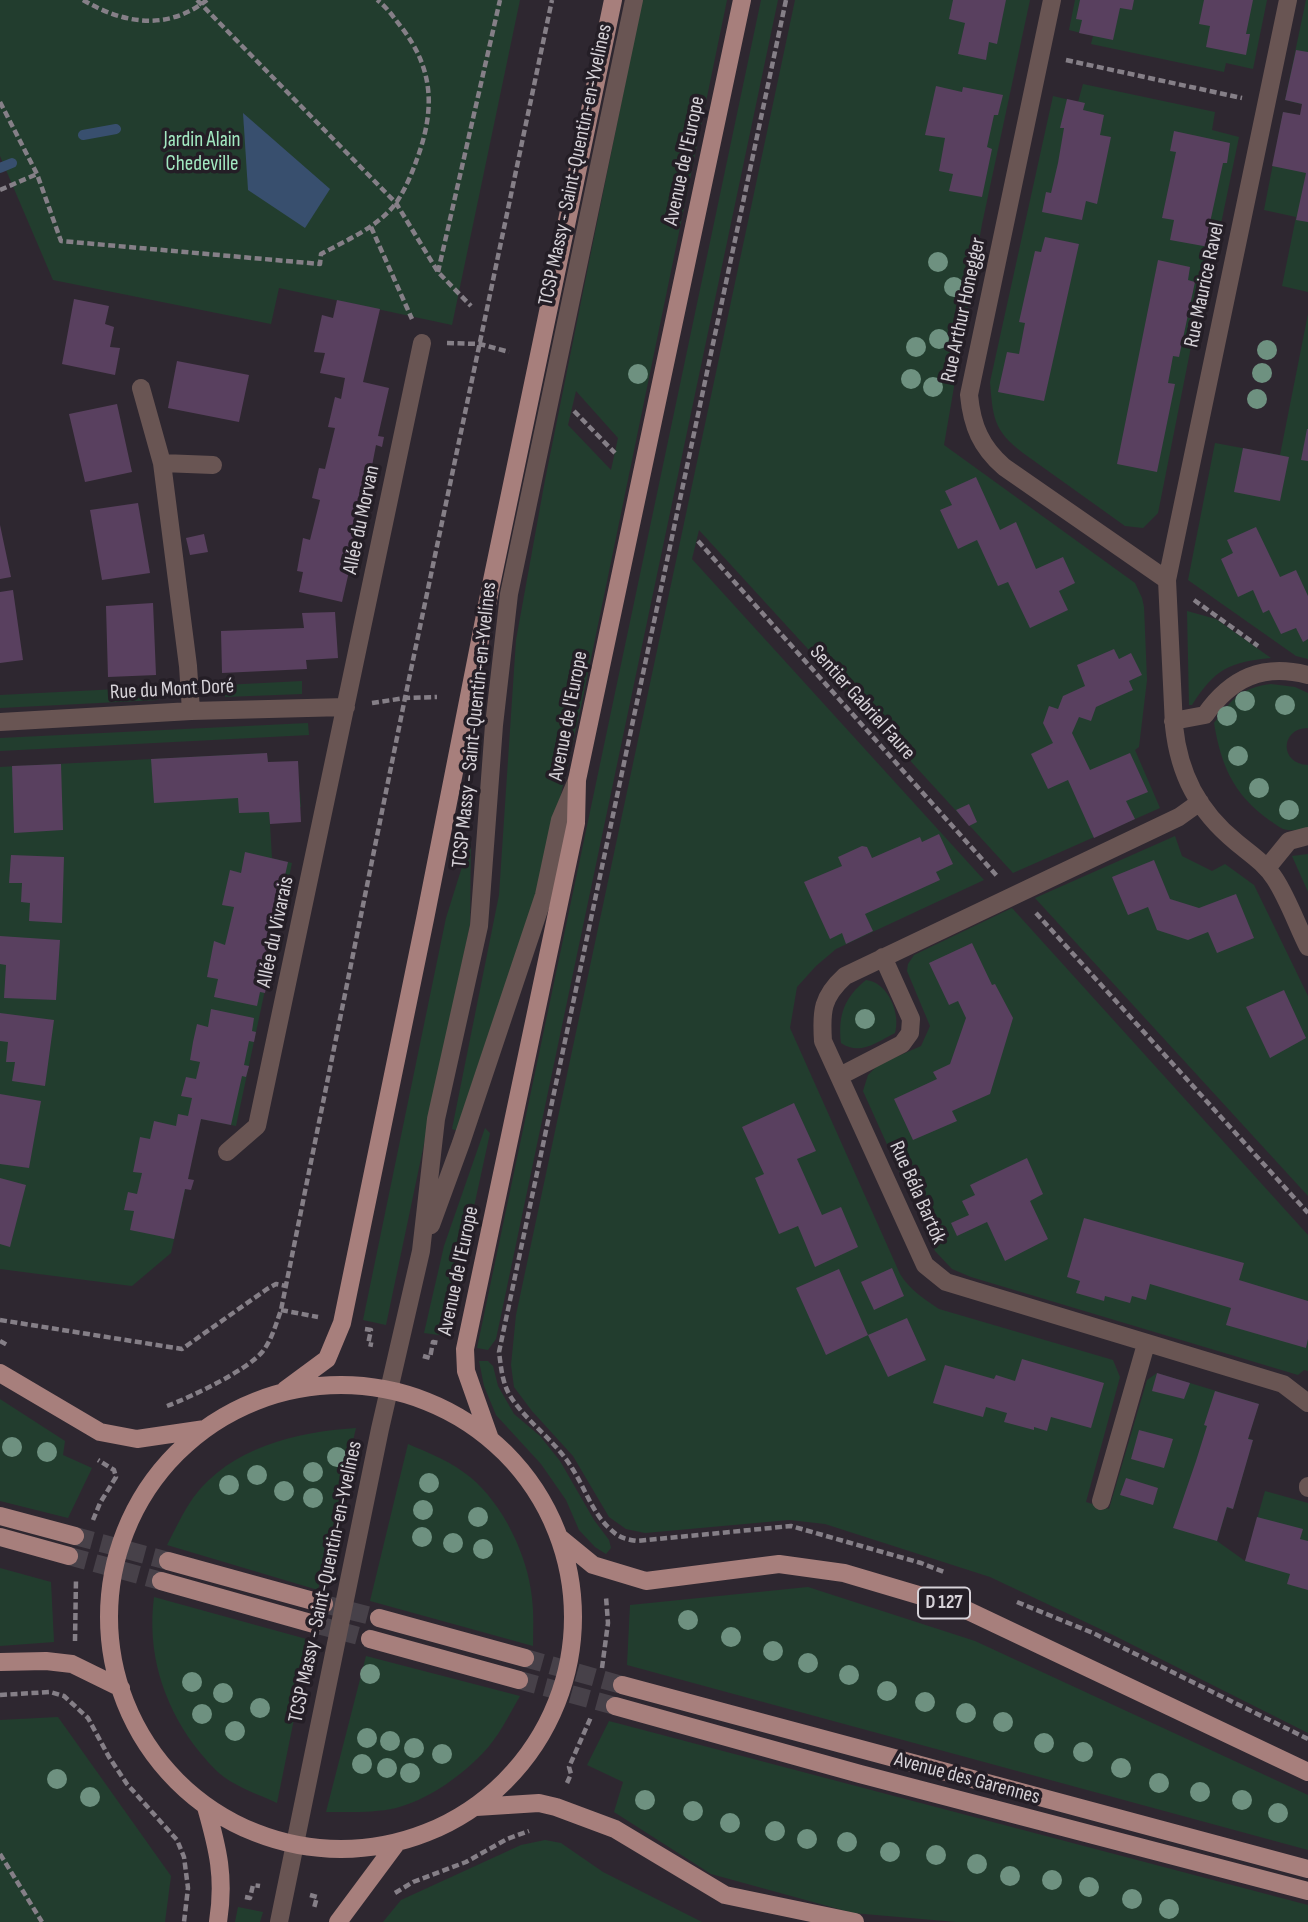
<!DOCTYPE html>
<html>
<head>
<meta charset="utf-8">
<style>
	body { margin:0 }
	canvas { display:block; background:#2e2730 }
</style>
</head>
<body>
<canvas width="1308" height="1922"></canvas>
<script>
const g = document.querySelector('canvas').getContext('2d');
g.lineJoin = 'round';
function paint(path, color) {
  g.fillStyle = color;
  g.fill(path, 'evenodd');
}
function stroke(path, color, width, dash) {
  g.strokeStyle = color;
  g.lineWidth = width;
  g.lineCap = dash ? 'butt' : 'round';
  g.setLineDash(dash || []);
  g.stroke(path);
}
function label(font, color, halo, rows, align = 'center') {
  g.font = font + ' "Sofia Sans Condensed",sans-serif';
  g.lineWidth = 7;
  g.setLineDash([]);
  g.textBaseline = 'middle';
  g.strokeStyle = halo;
  g.fillStyle = color;
  for (const [text, x, y, turn = 0] of rows) {
    g.save();
    g.translate(x, y);
    g.rotate((+turn || 0) * Math.PI / 180);
    g.textAlign = isNaN(turn) ? turn : align;
    if (halo) g.strokeText(text, 0, 0);
    g.fillText(text, 0, 0);
    g.restore();
  }
}
paint(new Path2D(`
	M0 0H520L452 325 279 288 271 324 53 280 0 156Z
	M642 0H727L581 707 547 855 516 962 458 1131 452 1129 499 895 516 640 545 480ZM576 391 618 438 611 470 568 425Z
	M761 0H778L496 1339 488 1350 477 1348Z
	M795 0H1030L982 224 944 445 1135 583 1142 598 1144 607 1147 680 1139 747 1135 750 1160 808 1013 873 699 530 692 559 984 880 836 949 816 966 797 987 790 1028 900 1274C910 1290 924 1299 939 1309L1113 1360 1120 1377 1086 1502 1109 1509 1147 1380 1157 1373 1259 1404 1248 1438 1253 1440 1233 1509 1227 1508 1217 1541 1245 1561 1265 1491 1308 1503V1733L1113 1635 990 1577 825 1524 789 1520 645 1533 626 1529 609 1517 573 1456 532 1411 514 1387 511 1365 516 1315Z
	M1075 0H1267L1253 69 1226 63 1224 72 1091 44 1093 36 1069 30Z
	M1306 0H1308V106L1285 100Z
	M1083 84 1215 112 1212 130 1239 137 1211 272 1206 271 1158 513 1143 528 1125 526 1023 453C993 430 993 417 990 382L1053 96 1078 102Z
	M1283 112 1308 117V292L1282 286 1296 217 1264 210Z
	M1308 314V659L1296 656 1188 580 1215 443 1280 455Z
	M1187 611 1216 619 1271 658C1229 662 1215 669 1192 705H1189Z
	M302 681V694L225 697 224 685Z
	M1271 684 1295 687 1308 693V728C1280 728 1279 764 1308 765V828L1305 831C1298 830 1289 831 1283 829 1278 827 1273 822 1269 820 1233 794 1221 765 1214 723 1232 699 1240 688 1271 684Z
	M158 687V700L0 708V695Z
	M308 723 309 735 0 751V738Z
	M267 753 269 793 300 792 301 807 269 808 272 858 292 863 236 1126 201 1119 171 1253 132 1286 0 1269V767Z
	M1175 836 1182 856 1212 871 1225 864 1254 885 1308 996V1196L1035 898Z
	M471 838 470 925 386 1325 363 1320 446 918Z
	M1308 854V892L1292 856Z
	M1012 908 1308 1235V1371L1304 1370 1298 1375 971 1277 952 1269 935 1251 863 1091 868 1075 878 1065 921 1046 930 1026 907 971 908 964 914 955Z
	M866 980C888 982 901 1014 895 1033 877 1042 860 1056 841 1043 838 1015 844 998 866 980Z
	M485 1128 490 1133 446 1336 424 1333 444 1246Z
	M479 1361H488L493 1366 498 1386 514 1414 540 1436 560 1461 594 1520 609 1540 611 1548 606 1554 595 1547 579 1530 566 1500 541 1464 496 1415 484 1386Z
	M0 1399 65 1441 63 1455 92 1468 68 1518 0 1501Z
	M356 1428 318 1590 167 1545C175 1530 183 1512 193 1498 231 1447 296 1432 356 1428Z
	M408 1444C429 1453 452 1462 470 1477 503 1504 528 1556 532 1598 534 1614 533 1630 533 1646L370 1601Z
	M0 1568 51 1582 54 1642 0 1646Z
	M808 1587 975 1641 1308 1795V1850L627 1665 630 1605Z
	M154 1597 310 1640 277 1803C260 1795 239 1788 224 1777 212 1768 203 1756 194 1745 162 1701 147 1651 154 1597Z
	M366 1656 520 1696C509 1715 498 1738 482 1754 460 1777 427 1800 396 1808 374 1813 349 1812 326 1812Z
	M58 1717 171 1876 165 1922H0V1720Z
	M609 1721 1308 1905V1922H956L853 1913 711 1874 614 1812 623 1782 587 1765Z
	M545 1840 561 1843 603 1872 702 1922H383L401 1900 521 1845Z
	M238 1907 263 1912 260 1922H235Z`), '#223d2e');
paint(new Path2D(`
	M243 113 330 189 305 228 248 190Z`), '#384f6e');
stroke(new Path2D(`
	M83 135 116 129
	M0 168 12 163`), '#384f6e', 10);
paint(new Path2D(`
	M953 0H1006L997 44 989 42 986 60 958 54 965 23 949 19Z
	M1080 0H1134L1132 10 1120 8 1113 40 1079 33 1082 20 1076 19Z
	M1204 0H1253L1246 34H1250L1246 55 1206 47 1210 26 1199 24Z
	M1296 50 1308 52V222L1296 220 1306 173 1272 166 1283 112 1300 115 1302 104 1285 100Z
	M936 86 962 92 963 87 1003 95 998 115H994L987 147 992 149 982 197 949 191 953 174 939 171 945 138 925 135Z
	M1067 99 1085 103 1083 110 1104 115 1100 135 1111 137 1097 204 1086 201 1082 220 1042 212 1046 192 1051 193 1058 163 1064 128H1060Z
	M1174 131 1230 143 1227 163H1223L1209 227 1213 228 1209 247 1170 240 1174 220 1162 218 1176 152 1170 151Z
	M1045 237 1079 244 1044 401 998 392 1007 352 1019 354 1025 323 1019 322 1027 286 1035 251 1041 252Z
	M1158 260 1190 267 1188 280 1195 282 1179 357 1173 356 1168 383 1175 384 1157 472 1117 464Z
	M74 299 109 306 105 324 114 327 110 347 120 348 115 375 62 364Z
	M337 300 380 309 363 382 389 388 378 436 384 437 382 447 376 445 371 471 377 472 374 483 369 482 363 507 368 508 366 518 361 517 355 543 361 544 359 555 353 554 342 602 299 592 303 572 297 571 303 538 310 540 320 500 312 498 319 468 325 469 335 428 328 427 335 397 341 399 345 378 320 373 325 353 314 352 322 315 333 318Z
	M177 361 249 375 239 422 168 408Z
	M117 404 132 472 85 482 69 414Z
	M1307 429H1308V461L1301 460Z
	M1243 448 1289 457 1280 501 1234 492Z
	M976 477 1000 530 1016 522 1036 569 1063 557 1075 583 1059 591 1068 610 1030 628 1008 582 998 586 977 540 958 549 940 510 952 505 945 491Z
	M138 503 150 573 102 580 90 510Z
	M0 525 11 577 0 579Z
	M1256 527 1280 577 1296 570 1308 596V639L1303 642 1296 628 1281 634 1269 610 1263 613 1253 590 1238 597 1221 559 1233 553 1227 540Z
	M204 534 208 552 190 555 186 538Z
	M13 590 23 660 0 663V592Z
	M153 603 156 675 108 677 106 606Z
	M335 612 338 658 306 660 307 669 222 673 221 631 304 628 302 613Z
	M1114 649 1119 659 1131 653 1142 675 1129 681 1133 690 1096 707 1091 721 1079 717 1072 733 1090 770 1130 753 1148 792 1126 801 1135 819 1094 838 1068 780 1048 789 1031 754 1053 743 1043 723 1049 706 1058 709 1063 696 1085 686 1077 665Z
	M267 753 268 762 298 761 301 822 270 824 269 812 239 813 238 798 154 803 151 759Z
	M61 764 63 830 14 833 12 766Z
	M969 804 977 822 969 826 956 810Z
	M939 834 953 864 936 872 940 880 865 914 873 931 846 944 842 933 830 939 804 882 842 866 838 857 862 846 867 847 872 858 920 837 922 842Z
	M245 852 288 862 277 911H282L280 922 275 920 270 946 274 947 272 957 267 956 262 982 267 983 265 993 260 992 257 1006 214 997 218 979 207 977 214 941 225 945 234 907 222 905 230 870 241 873Z
	M11 855 64 857 62 923 29 921 30 903 21 902 22 883H9Z
	M1154 860 1170 899 1199 908 1236 894 1254 938 1217 953 1208 932 1188 940 1157 930 1148 907 1128 915 1112 877Z
	M0 936 60 940 56 1000 4 998 6 965 0 964Z
	M972 943 992 985 995 984 1013 1018 990 1094 952 1111 957 1121 913 1140 894 1099 937 1079 933 1072 950 1064 966 1018 958 1001 949 1005 929 963Z
	M1284 990 1306 1038 1270 1058 1246 1007Z
	M211 1009 254 1018 252 1031 256 1032 254 1042 249 1041 244 1065 249 1066 246 1077 242 1076 231 1125 201 1119 188 1179 194 1180 191 1190 185 1189 174 1239 130 1230 134 1211 124 1210 128 1192 137 1194 142 1173 133 1172 140 1137 150 1139 154 1121 176 1126 178 1114 188 1116 192 1098 181 1096 186 1077 196 1079 200 1062 190 1060 193 1042 197 1024 208 1027Z
	M0 1013 54 1020 45 1086 12 1081 15 1062H6L8 1042 0 1041Z
	M0 1094 41 1101 29 1168 0 1164Z
	M794 1103 816 1151 797 1159 822 1215 841 1207 858 1247 815 1267 798 1226 779 1234 755 1178 764 1174 742 1127Z
	M1027 1158 1043 1194 1030 1201 1048 1239 1005 1261 987 1222 957 1236 951 1223 969 1215 962 1201 975 1195 970 1185Z
	M0 1178 26 1185 10 1247 0 1244Z
	M1084 1218 1244 1263 1239 1280 1308 1301V1339L1306 1348 1226 1325 1231 1308 1150 1284 1146 1300 1132 1296 1130 1303 1105 1296 1104 1301 1076 1293 1080 1281 1067 1277Z
	M892 1268 904 1296 874 1310 861 1282Z
	M839 1269 868 1335 826 1355 796 1288Z
	M907 1318 926 1360 888 1377 868 1335Z
	M1022 1359 1104 1383 1091 1428 1051 1417 1047 1431 1034 1427V1430L1004 1422 1007 1413 986 1407 983 1417 933 1403 945 1365 994 1379 996 1375 1015 1381Z
	M1157 1373 1190 1383 1184 1399 1152 1391Z
	M1215 1391 1259 1404 1248 1439 1253 1440 1233 1509 1227 1507 1217 1541 1173 1528 1196 1461 1207 1426 1204 1425Z
	M1139 1430 1173 1439 1164 1468 1131 1459Z
	M1126 1478 1158 1488 1153 1505 1120 1495Z
	M1257 1517 1303 1529 1300 1539 1308 1541V1590L1287 1584 1290 1574 1245 1561Z`), '#59405f');
stroke(new Path2D(`
	M75 1536 168 1561
	M69 1556 161 1581
	M324 1604 379 1618
	M314 1624 370 1639
	M525 1658 622 1685
	M519 1680 615 1706`), '#474149', 18, [18, 9]);
stroke(new Path2D(`
	M83 0C124 24 167 31 207 0
	M197 0 396 203 438 272 471 306
	M786 0 499 1352C501 1367 502 1381 509 1394 525 1421 555 1440 572 1468 585 1488 592 1512 609 1528 618 1537 624 1539 637 1541L791 1526 921 1563 944 1572
	M1066 60 1242 98
	M0 102 37 174 61 241 320 264 321 254C347 240 378 227 396 203 405 190 412 173 417 159 435 110 434 70 402 28 394 18 387 7 377 0
	M0 190 37 174
	M371 227 412 319
	M438 272 500 0
	M447 343 480 344 509 352
	M574 411 615 453
	M698 541 997 876
	M1194 600 1258 646
	M372 703 405 698 437 697
	M1036 913 1308 1213
	M281 1310 318 1317
	M0 1320 182 1349 267 1289 276 1284 286 1286
	M365 1329 371 1330 368 1344 373 1345
	M0 1341 9 1346
	M423 1356 430 1358 433 1342 439 1343
	M167 1406C191 1397 248 1370 263 1351 272 1339 276 1324 281 1310L405 698 552 0
	M93 1520 100 1503 116 1477 114 1470 98 1460
	M1017 1602 1093 1633 1308 1739
	M75 1641 76 1579
	M602 1668 608 1623 606 1597
	M0 1695 50 1692 64 1696 88 1718 109 1757 127 1784 177 1840 184 1857 188 1888 184 1922
	M567 1783 571 1774 569 1767 591 1717
	M0 1854 42 1922
	M395 1893 413 1882 466 1862 507 1839 529 1831
	M310 1895 317 1897 314 1908
	M245 1897 250 1898 253 1885 260 1886`), '#857f87', 4.5, [7, 3.5]);
stroke(new Path2D(`
	M1052 0 969 395C972 426 981 447 1004 467L1167 580
	M1288 0 1167 580 1174 726C1179 774 1198 811 1236 842 1249 853 1265 863 1275 879 1288 899 1297 925 1308 947
	M141 388 162 463 188 666 191 711
	M162 463 213 465
	M1173 721 1205 715C1231 678 1263 663 1308 675
	M0 722 191 711 346 707
	M1200 802 1179 817 845 976C822 997 821 1011 823 1041L925 1265 946 1282 1283 1384 1308 1403
	M1267 868 1289 841 1308 836
	M840 1076 902 1044 910 1033 911 1019 883 957
	M227 1152 257 1126 422 343
	M431 1225 461 1143 544 895 560 820 577 780
	M1308 1486V1488
	M1101 1501 1146 1344
	M279 1922 380 1429 421 1251 436 1119 479 926 494 725 509 594 634 0`), '#695553', 18);
stroke(new Path2D(`
	M0 1373 100 1432 137 1439 205 1429
	M109 1617a232 232 0 1 1 464 0a232 232 0 1 1-464 0Z
	M285 1390 327 1359 342 1323 425 919 490 590 613 0
	M490 1439 466 1371 465 1349 576 823 577 780 742 0
	M0 1516 75 1536
	M0 1537 69 1556
	M560 1538 593 1565 646 1581 779 1564 844 1573 962 1608 1308 1772
	M168 1561 324 1604
	M161 1581 314 1624
	M379 1618 525 1658
	M370 1639 519 1680
	M0 1662 46 1661 72 1664 121 1688
	M622 1685 1308 1869
	M615 1706 860 1774 1308 1891
	M206 1807C218 1849 225 1878 218 1922
	M476 1807 539 1803 556 1807 615 1829 725 1895 855 1922
	M338 1922 396 1844`), '#a77f7c', 18);
g.fillStyle = '#6e9180';
for (const [x, y] of [
	[938,262],
	[954,287],
	[939,339],
	[916,347],
	[1267,350],
	[1262,373],
	[638,374],
	[911,379],
	[933,387],
	[1257,399],
	[1245,701],
	[1285,705],
	[1227,716],
	[1238,756],
	[1259,788],
	[1289,810],
	[865,1019],
	[12,1447],
	[47,1452],
	[337,1457],
	[313,1472],
	[257,1475],
	[429,1483],
	[229,1485],
	[284,1491],
	[313,1498],
	[423,1510],
	[478,1517],
	[422,1537],
	[453,1543],
	[483,1549],
	[688,1620],
	[731,1637],
	[773,1651],
	[808,1663],
	[370,1674],
	[849,1675],
	[192,1682],
	[887,1691],
	[223,1693],
	[925,1702],
	[260,1708],
	[966,1713],
	[202,1714],
	[1003,1722],
	[235,1731],
	[367,1738],
	[390,1741],
	[1044,1743],
	[414,1748],
	[1083,1752],
	[442,1754],
	[362,1764],
	[387,1768],
	[1121,1768],
	[410,1773],
	[57,1779],
	[1159,1783],
	[1200,1792],
	[90,1797],
	[645,1800],
	[1242,1800],
	[693,1811],
	[1278,1813],
	[730,1823],
	[775,1831],
	[807,1839],
	[847,1842],
	[890,1852],
	[936,1855],
	[977,1864],
	[1010,1876],
	[1052,1880],
	[1089,1887],
	[1132,1899],
	[1169,1909]
]) {
  g.beginPath();
  g.arc(x, y, 10, 0, 2 * Math.PI);
  g.fill();
}
for (const [x, y, w] of [
	[944,1603,52]
]) {
  const box = new Path2D();
  box.roundRect(x - w / 2, y - 15.5, w, 31, 5);
  g.fillStyle = '#241e26';
  g.fill(box);
  stroke(box, '#d6d2d8', 2);
}
label('bold 19px', '#d6d2d8', null, [
	["D 127",944,1603]
]);
label('21px', '#a2e8c1', '#241e26', [
	["Jardin Alain",202,141],
	["Chedeville",202,165]
]);
label('21px', '#d6d2d8', '#241e26', [
	["Avenue de l'Europe",685,161,-78],
	["TCSP Massy - Saint-Quentin-en-Yvelines",576,165,-78],
	["Rue Maurice Ravel",1205,285,-78],
	["Rue Arthur Honegger",964,310,-78],
	["Allée du Morvan",362,520,-78],
	["Rue du Mont Doré",172,690,-3],
	["Sentier Gabriel Faure",862,703,48],
	["Avenue de l'Europe",569,716,-79],
	["TCSP Massy - Saint-Quentin-en-Yvelines",475,725,-84],
	["Allée du Vivarais",276,932,-78],
	["Rue Béla Bartók",917,1193,66],
	["Avenue de l'Europe",459,1271,-78],
	["TCSP Massy - Saint-Quentin-en-Yvelines",326,1582,-78],
	["Avenue des Garennes",967,1779,15]
]);
</script>
</body>
</html>
